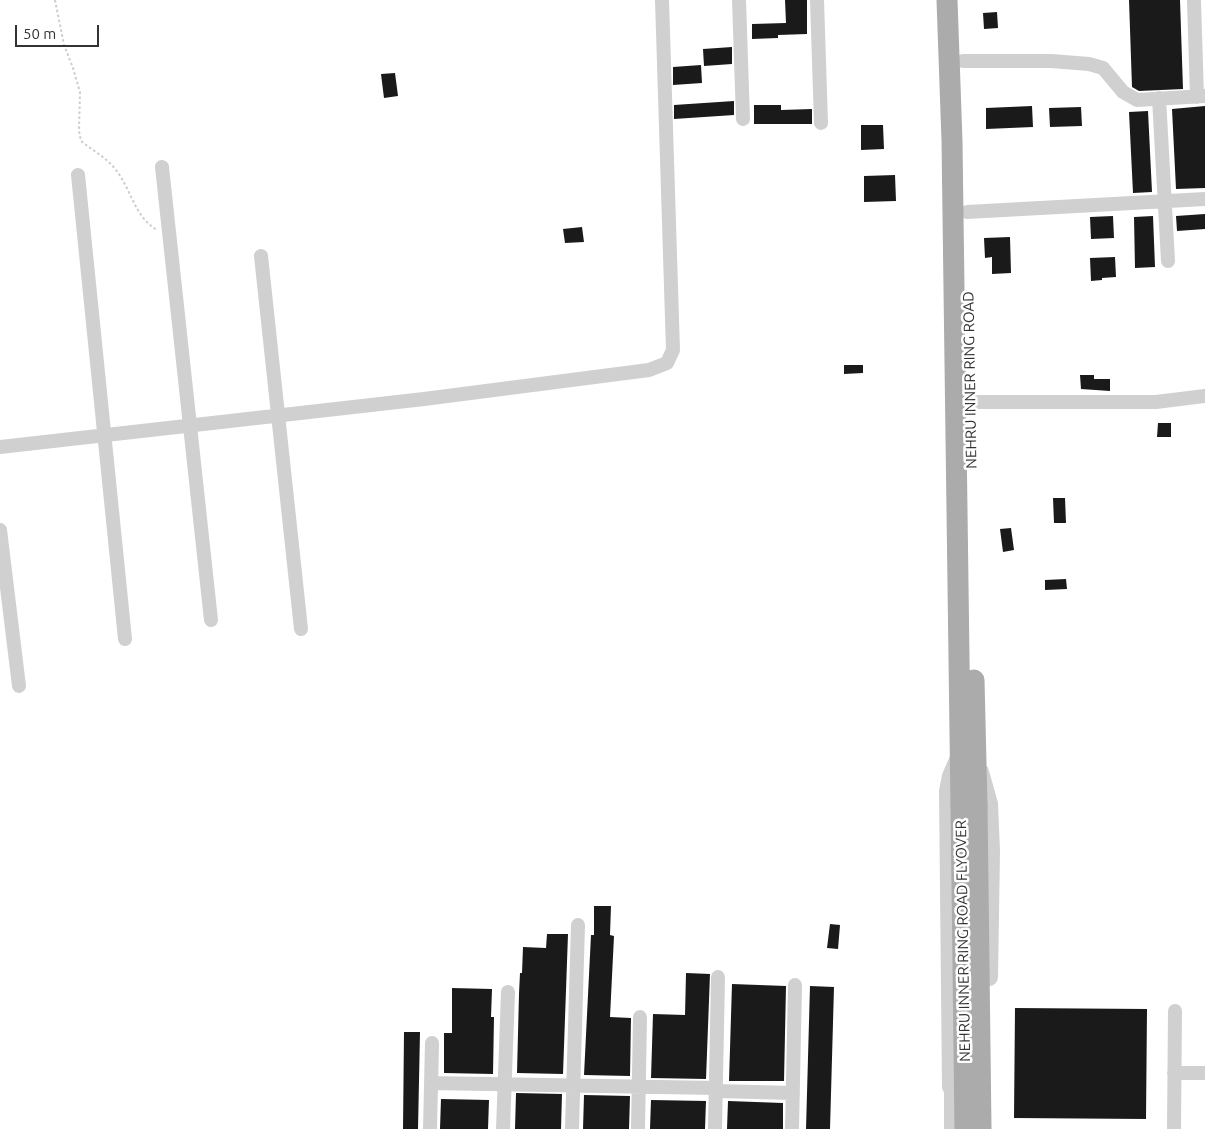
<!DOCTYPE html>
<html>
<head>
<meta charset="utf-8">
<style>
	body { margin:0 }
	#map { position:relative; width:1205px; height:1129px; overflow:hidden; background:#fff; font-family:Ubuntu,sans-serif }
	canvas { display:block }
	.scale { position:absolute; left:15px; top:25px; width:84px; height:22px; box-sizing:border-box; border:2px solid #333; border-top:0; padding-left:6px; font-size:15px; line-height:18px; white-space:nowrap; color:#333; -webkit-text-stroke:4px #fff; paint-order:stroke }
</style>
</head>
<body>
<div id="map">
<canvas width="1205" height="1129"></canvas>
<div class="scale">50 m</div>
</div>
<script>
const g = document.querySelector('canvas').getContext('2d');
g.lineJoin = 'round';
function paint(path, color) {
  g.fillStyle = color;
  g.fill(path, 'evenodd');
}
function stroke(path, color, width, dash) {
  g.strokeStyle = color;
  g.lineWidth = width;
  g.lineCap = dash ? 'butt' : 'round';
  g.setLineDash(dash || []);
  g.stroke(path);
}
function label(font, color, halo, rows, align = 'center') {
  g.font = font + ' Ubuntu,sans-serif';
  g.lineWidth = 5;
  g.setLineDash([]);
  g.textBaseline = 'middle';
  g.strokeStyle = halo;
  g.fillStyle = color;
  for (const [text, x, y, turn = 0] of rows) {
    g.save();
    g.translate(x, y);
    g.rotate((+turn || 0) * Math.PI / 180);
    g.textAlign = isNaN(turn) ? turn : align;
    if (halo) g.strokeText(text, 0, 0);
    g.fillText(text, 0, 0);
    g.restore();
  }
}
paint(new Path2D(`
	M785 0H807V34L778 35V38L752 39V24L786 23Z
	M1129 0H1180L1183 89 1139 91 1132 87Z
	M997 12 998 28 984 29 983 13Z
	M732 47V64L704 66 703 49Z
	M701 65 702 83 673 85V67Z
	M395 73 398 96 384 98 381 74Z
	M734 101V115L674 119V105Z
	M754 105H781V110L812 109V124H754Z
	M1032 106 1033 127 986 129V108Z
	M1205 106V188L1176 189 1172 109Z
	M1081 107 1082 126 1050 127 1049 108Z
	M1148 111 1152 192 1133 193 1129 112Z
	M861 125H883L884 149 861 150Z
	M895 175 896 201 864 202V176Z
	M1205 214V229L1177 231 1176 216Z
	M1113 216 1114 238 1091 239 1090 217Z
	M1153 216 1155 267 1135 268 1134 217Z
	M582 227 584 242 565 243 563 229Z
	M1010 237 1011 273 992 274V257L985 258 984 238Z
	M1115 257 1116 277 1102 278V280L1091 281 1090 258Z
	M844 365H863V373L844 374Z
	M1080 375H1094V379H1110V391L1081 389Z
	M1158 423H1171V437H1157Z
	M1053 498H1065L1066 523H1054Z
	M1011 528 1014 550 1003 552 1000 529Z
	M1066 579 1067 589 1045 590V580Z
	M594 906H611L610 935 614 936 610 1017 631 1018 630 1076 584 1075 591 935H594Z
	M830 924 840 925 838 949 827 948Z
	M547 934H568L563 1074 517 1073 519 994 520 973H522L523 947 546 948Z
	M686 973 710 974 706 1079 651 1078 653 1014 685 1015Z
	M732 984 786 986 784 1081H729Z
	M810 986 834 987 830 1129H806Z
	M452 988 492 989 491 1017H494L493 1074 444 1073V1033H452Z
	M1015 1008 1147 1009 1146 1119 1014 1118Z
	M404 1032H420L418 1129H403Z
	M516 1093 562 1094 561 1129H515Z
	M584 1095 630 1096 629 1129H583Z
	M441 1099 489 1100 488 1129H440Z
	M651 1100 706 1101 705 1129H650Z
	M728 1101 783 1103V1129H727Z`), '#1a1a1a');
stroke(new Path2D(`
	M55 0 64 45 73 68 80 92 79 131 81 141C93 151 106 157 116 170 132 191 134 216 157 230`), '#cdcdcd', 2, [2.5, 2.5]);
stroke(new Path2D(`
	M739 0 743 119
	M817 0 821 123
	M1194 0 1197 97
	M963 61H1051L1089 64 1103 68 1123 92 1137 100 1205 96
	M1159 98 1168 261
	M162 167 211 620
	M78 175 125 639
	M967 212 1205 199
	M261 256 301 629
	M970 402H1156L1205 396
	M0 447 424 399 649 370 667 363 673 350 662 0
	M0 530 19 686
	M1174 1073H1205
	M431 1083 716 1088
	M951 1087V1129
	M716 1091 793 1093
	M430 1129 432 1043
	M503 1129 508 992
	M572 1129 578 925
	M638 1129 640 1017
	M715 1129 718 977
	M792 1129 795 985
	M1174 1129 1175 1011`), '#d0d0d0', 14);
stroke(new Path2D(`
	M958 760 951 776 948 791 951 1087 976 1086
	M980 772 989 804 991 851 989 977`), '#d0d0d0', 18);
stroke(new Path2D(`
	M947 0 952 141 961 805
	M974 680 977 805`), '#ababab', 21);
stroke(new Path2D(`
	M961 805 965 1129
	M977 805 981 1129`), '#ababab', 21);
label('15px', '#333', '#fff', [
	["NEHRU INNER RING ROAD",970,380,-91],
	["NEHRU INNER RING ROAD FLYOVER",963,941,-91]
]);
</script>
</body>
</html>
